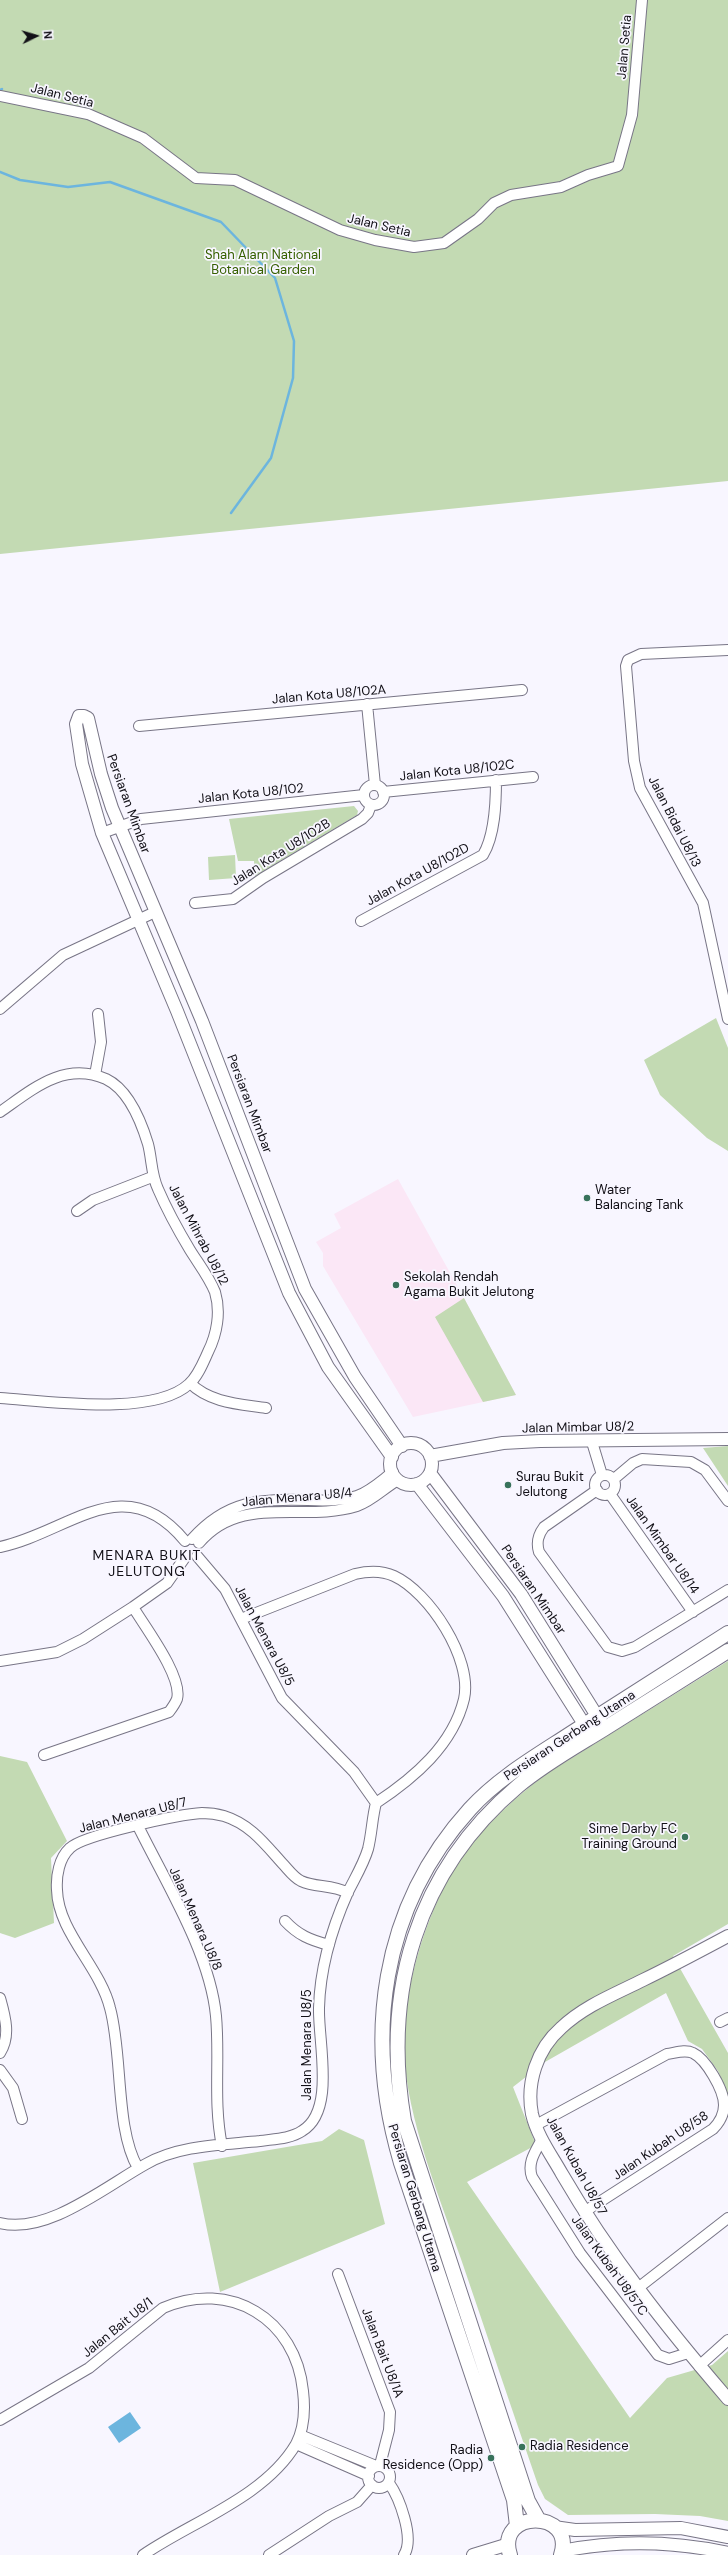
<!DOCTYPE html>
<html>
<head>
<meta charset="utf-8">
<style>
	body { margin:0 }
	#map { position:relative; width:728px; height:2555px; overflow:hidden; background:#f8f6ff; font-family:"DM Sans",sans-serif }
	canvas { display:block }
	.north { position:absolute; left:16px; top:16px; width:40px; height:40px; -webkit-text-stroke:3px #f8f6ff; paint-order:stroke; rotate:85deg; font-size:11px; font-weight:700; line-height:16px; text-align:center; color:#121017 }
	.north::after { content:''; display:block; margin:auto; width:14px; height:18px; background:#121017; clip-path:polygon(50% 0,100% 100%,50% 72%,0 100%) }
</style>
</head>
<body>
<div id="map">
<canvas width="728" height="2555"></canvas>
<div class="north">N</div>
</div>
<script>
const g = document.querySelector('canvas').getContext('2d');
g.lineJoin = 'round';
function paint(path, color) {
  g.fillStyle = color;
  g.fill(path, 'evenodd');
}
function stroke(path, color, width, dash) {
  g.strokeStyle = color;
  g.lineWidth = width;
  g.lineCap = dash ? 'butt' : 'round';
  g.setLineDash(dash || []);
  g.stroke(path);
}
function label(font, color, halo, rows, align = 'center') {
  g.font = font + ' "DM Sans",sans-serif';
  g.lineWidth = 3.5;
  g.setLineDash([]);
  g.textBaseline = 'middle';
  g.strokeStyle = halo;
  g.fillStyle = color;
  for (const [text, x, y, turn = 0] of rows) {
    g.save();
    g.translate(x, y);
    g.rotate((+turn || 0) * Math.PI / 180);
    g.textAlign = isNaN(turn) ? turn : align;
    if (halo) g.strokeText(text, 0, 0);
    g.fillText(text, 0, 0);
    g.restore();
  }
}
paint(new Path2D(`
	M398 1179 464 1298 516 1395 413 1417 323 1266V1253L316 1242 341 1228 334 1214Z`), '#fbe7f6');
paint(new Path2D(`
	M0 0H728V481L0 554Z
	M354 806 358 811 357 815 255 876 254 861H238L229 819Z
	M235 855 236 878 209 880 208 857Z
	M716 1018 728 1048V1151L707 1138 660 1095 644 1060Z
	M464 1298 516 1395 483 1402 435 1317Z
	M728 1446V1486L703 1448Z
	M728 1661V1924L673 1956 728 2053V2096L718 2071 702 2049 688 2041 666 1993 545 2062 513 2087 536 2145 467 2182 630 2418 667 2378 712 2365 728 2351V2521L700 2516 655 2514 568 2515 545 2499 538 2485C512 2410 487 2335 461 2259 439 2196 407 2119 404 2052 402 1994 424 1919 454 1869 477 1832 512 1800 546 1774Z
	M0 1756 27 1762 67 1841 51 1858 54 1923 15 1938 0 1933Z
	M339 2129 364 2140 385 2224 220 2292 193 2163 322 2141Z`), '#c3dab3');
paint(new Path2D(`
	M130 2412 141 2428 119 2443 108 2427Z`), '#6cb5de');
stroke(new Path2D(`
	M0 90 2 89
	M0 172 20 180 68 187 110 182 221 222 275 278 294 341 293 378 271 458 231 513`), '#6cb5de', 2.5);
const minor = new Path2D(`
	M0 96 88 114 143 138 196 178 235 180 340 230 375 240 414 247 444 243 478 219 494 203 511 195 561 187 588 175 618 166 632 115 642 0
	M728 650 641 654 628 660 626 666 634 761 640 788 703 903 728 1019
	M367 704 375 785
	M139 726 522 690
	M364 795a10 10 0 1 1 20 0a10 10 0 1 1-20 0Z
	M383 792 533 777
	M102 833 141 819 364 795
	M195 903 233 899 263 878 362 819 368 813 371 805
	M361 921 483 855C495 835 496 803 496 780
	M0 1009 63 955 155 912
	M95 1075 101 1042 98 1014
	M0 1112C33 1089 64 1061 106 1079 129 1090 141 1121 148 1144 152 1159 151 1174 158 1189 167 1210 178 1230 190 1250 198 1263 209 1277 215 1292 221 1312 217 1334 208 1352 203 1363 198 1376 189 1384 154 1417 46 1401 0 1398
	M77 1211 93 1200 152 1177
	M190 1383C210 1403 240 1404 266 1408
	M592 1442 602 1475
	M595 1485a10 10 0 1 1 20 0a10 10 0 1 1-20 0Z
	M614 1479 633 1463 642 1459 691 1462 705 1470 728 1501
	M597 1490 544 1527C538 1535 536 1542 539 1552L608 1647 622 1651 635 1647 728 1590
	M610 1494 693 1612
	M192 1539C227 1500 259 1499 308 1500 324 1501 342 1501 357 1496 371 1491 381 1481 393 1472
	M199 1543C241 1493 303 1523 357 1506 372 1501 384 1488 398 1480
	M0 1547C68 1533 124 1467 185 1541
	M241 1619 355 1574C368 1571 381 1570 394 1576 429 1592 473 1659 464 1699 453 1745 414 1778 376 1803
	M0 1661 57 1652 83 1639 133 1607 167 1583 186 1556
	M44 1755 169 1712C172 1708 175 1704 177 1699 183 1677 145 1627 133 1607
	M138 1826C166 1883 210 1953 216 2016 220 2059 213 2102 222 2146
	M285 1921C298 1935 310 1940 329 1945
	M0 1998C5 2016 11 2036 0 2053
	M720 2022 728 2018
	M0 2070 13 2088 22 2119
	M536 2125 667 2054C675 2053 685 2049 693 2053 706 2059 724 2090 724 2105 724 2114 719 2123 713 2129L584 2212
	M542 2139C535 2152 527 2163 532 2177L580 2253 658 2355 669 2359 688 2353
	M138 2168C115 2129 123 2055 110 2008 100 1967 58 1932 57 1890 56 1876 59 1858 70 1848 83 1835 181 1814 202 1813 209 1813 217 1814 224 1816 250 1824 265 1844 282 1863 288 1869 293 1877 301 1881 316 1888 331 1884 348 1893
	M0 2223C47 2235 106 2186 146 2164 179 2145 222 2145 260 2141 273 2139 290 2139 302 2131 336 2111 318 2042 319 2008 320 1967 332 1928 348 1892 355 1878 364 1863 368 1849 372 1833 372 1818 376 1803L354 1772 282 1698 225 1589 197 1556
	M338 2274 390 2412 389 2430 380 2465
	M638 2288 728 2218
	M699 2366 728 2340
	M0 2420 89 2368 163 2308C230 2279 296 2319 303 2391 305 2408 304 2429 296 2444 265 2497 191 2522 143 2555
	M300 2435 376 2466
	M296 2444 369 2476
	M368 2477a11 11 0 1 1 22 0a11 11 0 1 1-22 0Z
	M389 2483C399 2497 415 2538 404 2555
	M269 2555 329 2516 357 2502 372 2485`);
const tertiary = new Path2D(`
	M390 1464a21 21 0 1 1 42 0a21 21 0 1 1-42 0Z
	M430 1456 503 1443 540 1441 728 1439
	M392 1457 328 1367 289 1293 177 1011 102 833 82 764 76 724 79 716H84L88 718 101 774 112 808 202 1021 305 1289 355 1377 402 1446
	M430 1473 521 1594 602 1724
	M417 1484 503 1596 589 1732
	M728 1936C700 1951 672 1966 643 1980 615 1994 584 2006 561 2028 537 2049 526 2083 532 2114 537 2136 552 2156 562 2174 609 2255 667 2328 728 2399
	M554 2527 575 2530 681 2528 728 2537
	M562 2551C617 2540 673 2541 728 2553
	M473 2555 509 2544`);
const secondary = new Path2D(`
	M538 2519 528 2501 404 2121C382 1992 416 1872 518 1786 544 1764 575 1747 604 1729 645 1703 687 1677 728 1651
	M517 2526 514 2500 401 2163C364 2038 380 1908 470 1809 499 1777 538 1755 573 1732 624 1699 676 1666 728 1633
	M510 2555C495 2509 576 2509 561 2555`);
stroke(minor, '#787586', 12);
stroke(tertiary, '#787586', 14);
stroke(secondary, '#787586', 16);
stroke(minor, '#fff', 10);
stroke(tertiary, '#fff', 12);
stroke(secondary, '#fff', 14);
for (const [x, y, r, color] of [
	[587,1198,4,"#38725b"],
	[396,1285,4,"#38725b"],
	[508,1485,4,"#38725b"],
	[685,1837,4,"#38725b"],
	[522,2447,4,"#38725b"],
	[491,2458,4,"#38725b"]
]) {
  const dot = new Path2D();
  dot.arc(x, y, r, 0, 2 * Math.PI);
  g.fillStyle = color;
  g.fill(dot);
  stroke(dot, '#f8f6ff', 1.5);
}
label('13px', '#121017', '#f8f6ff', [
	["Jalan Setia",625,47,-85],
	["Jalan Setia",62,96,14],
	["Jalan Setia",379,226,13],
	["Jalan Kota U8/102A",329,695,-5],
	["Jalan Kota U8/102C",457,771,-6],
	["Jalan Kota U8/102",251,794,-6],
	["Persiaran Mimbar",128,804,70],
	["Jalan Bidai U8/13",674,822,63],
	["Jalan Kota U8/102B",281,853,-32],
	["Jalan Kota U8/102D",418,875,-29],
	["Persiaran Mimbar",249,1104,69],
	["Jalan Mihrab U8/12",198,1235,62],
	["Jalan Mimbar U8/2",578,1428,-1],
	["Jalan Menara U8/4",297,1498,-5],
	["Jalan Mimbar U8/14",662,1545,55],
	["Persiaran Mimbar",533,1590,56],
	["Jalan Menara U8/5",264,1636,62],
	["Persiaran Gerbang Utama",570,1736,-33],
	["Jalan Menara U8/7",133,1816,-14],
	["Jalan Menara U8/8",195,1919,66],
	["Jalan Menara U8/5",308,2045,-90],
	["Jalan Kubah U8/58",661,2146,-34],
	["Jalan Kubah U8/57",576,2166,61],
	["Persiaran Gerbang Utama",414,2198,73],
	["Jalan Kubah U8/57C",609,2266,54],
	["Jalan Bait U8/1",118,2328,-39],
	["Jalan Bait U8/1A",382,2353,69]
]);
label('13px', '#366000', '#f8f6ff', [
	["Shah Alam National",263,256],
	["Botanical Garden",263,271]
]);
label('13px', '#121017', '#f8f6ff', [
	["Water",595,1191],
	["Balancing Tank",595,1206],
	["Sekolah Rendah",404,1278],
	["Agama Bukit Jelutong",404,1293],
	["Surau Bukit",516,1478],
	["Jelutong",516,1493],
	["Sime Darby FC",677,1830,"right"],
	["Training Ground",677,1845,"right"],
	["Radia Residence",530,2447],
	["Radia",483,2451,"right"],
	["Residence (Opp)",483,2466,"right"]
], 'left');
g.letterSpacing = '1px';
label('14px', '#121017', '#f8f6ff', [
	["MENARA BUKIT",147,1556],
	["JELUTONG",147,1572]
]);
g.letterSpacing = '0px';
</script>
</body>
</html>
